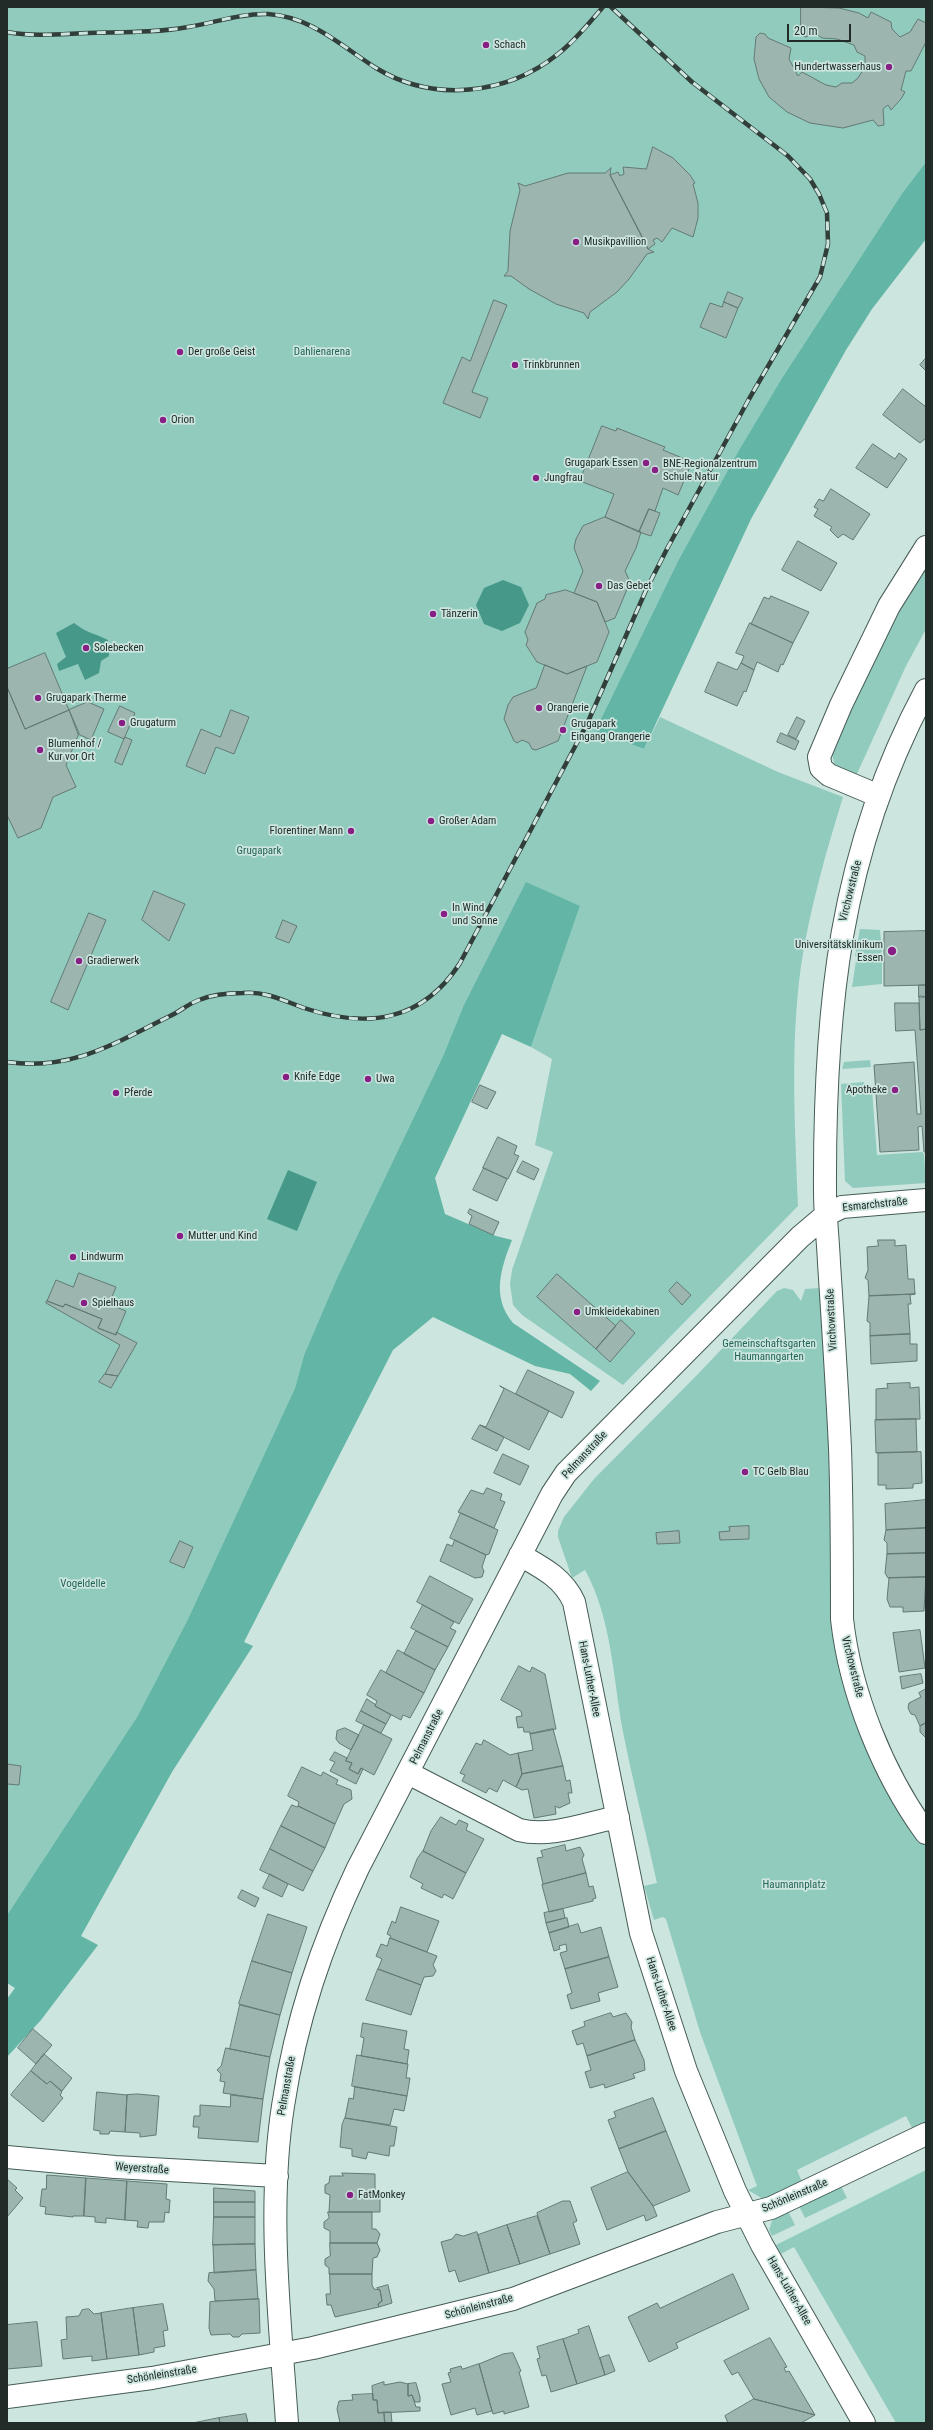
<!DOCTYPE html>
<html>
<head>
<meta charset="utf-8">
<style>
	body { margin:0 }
	#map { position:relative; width:933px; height:2430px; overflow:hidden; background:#cce5df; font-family:"Roboto Condensed",sans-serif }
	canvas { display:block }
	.frame { position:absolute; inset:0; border:8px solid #212b28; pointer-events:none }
	.scale { position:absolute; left:787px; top:24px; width:64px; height:18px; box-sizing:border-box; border:2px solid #212b28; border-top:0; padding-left:5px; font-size:12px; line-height:14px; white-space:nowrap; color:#212b28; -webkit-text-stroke:3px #cce5df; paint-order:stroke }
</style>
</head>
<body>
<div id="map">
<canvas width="933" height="2430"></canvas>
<div class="frame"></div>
<div class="scale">20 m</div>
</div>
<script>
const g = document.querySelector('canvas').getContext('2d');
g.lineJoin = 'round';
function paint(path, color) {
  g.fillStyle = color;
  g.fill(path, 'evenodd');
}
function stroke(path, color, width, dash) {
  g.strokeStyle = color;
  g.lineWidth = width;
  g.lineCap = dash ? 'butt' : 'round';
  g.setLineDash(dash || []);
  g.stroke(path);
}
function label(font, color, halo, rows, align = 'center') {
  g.font = font + ' "Roboto Condensed",sans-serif';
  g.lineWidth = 3.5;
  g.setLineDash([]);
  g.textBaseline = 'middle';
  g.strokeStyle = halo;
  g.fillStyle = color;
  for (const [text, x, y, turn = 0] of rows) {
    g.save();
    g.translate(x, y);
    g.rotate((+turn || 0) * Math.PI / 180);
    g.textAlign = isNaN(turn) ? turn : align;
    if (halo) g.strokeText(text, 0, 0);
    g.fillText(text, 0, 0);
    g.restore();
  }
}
paint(new Path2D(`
	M7 7H926V162L903 192 782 378 739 450 679 559 595 731 644 749 660 717 778 772 843 797C826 852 810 908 801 966 790 1045 795 1126 798 1206L623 1385 522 1315 513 1305 510 1284 512 1270 553 1152 535 1145 552 1059 531 1047 580 906 463 1007 443 1056 337 1278 304 1355 295 1388 187 1621 137 1717 7 1915Z
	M926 563V629L906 666 856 776 835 767 831 749 891 620Z
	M860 929 880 930 882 952C874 957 864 961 855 956Z
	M882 957V984L852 987 856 961 864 963Z
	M870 1060 871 1067 842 1069 844 1062Z
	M864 1082 865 1090H872L877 1155 922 1152 924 1154 926 1183 853 1188 845 1181 841 1084Z
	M784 1288 793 1290 801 1301 805 1289 820 1288 838 1626 917 1834 926 1846V2127L914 2132 906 2116 797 2170 804 2187 763 2199 748 2190 757 2186 700 2032 666 1919 663 1917 654 1920 644 1886 657 1883C646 1833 633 1782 623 1732 613 1678 612 1619 585 1570L572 1578 558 1537V1531L564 1517 594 1479 697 1375 777 1291Z
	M926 2170V2423H896L794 2247 781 2254 776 2245Z
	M841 2186 847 2198 805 2218 799 2206Z
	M788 2211 795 2225 772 2236 769 2230 773 2218Z`), '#91cbbe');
paint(new Path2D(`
	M926 162V239L872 309 846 350 751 519 644 749 595 731 679 559 739 450 782 378 903 192Z
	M526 882 580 906 531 1047 502 1034 435 1178 445 1214 496 1236 512 1240C501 1268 491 1297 513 1323L600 1381 591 1391 570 1374 535 1366 433 1317 393 1350 244 1642 253 1646 172 1772 81 1936 98 1945 41 2020 7 2057V1999L15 1988 7 1983V1915L137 1717 187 1621 295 1388 304 1355 337 1278 443 1056 463 1007Z`), '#63b6a5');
paint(new Path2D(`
	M503 580 521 587 529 605 520 623 502 631 484 624 476 605 484 588Z
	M74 623C87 633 94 633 108 640L109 656 101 661 99 673 85 680 78 664 59 671 57 664 66 657 56 633Z
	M288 1170 317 1182 297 1231 267 1219Z`), '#469989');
const building = new Path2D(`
	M801 7 839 8 859 13 868 18 871 12 891 22 892 29 900 37 910 32 918 19 926 23V42L911 71H906L901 90 905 92 901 99 891 110 888 105 883 109 884 125 878 126 873 120 843 128 810 123 787 112 769 97 759 79 754 59 756 37 760 33 765 34 768 38 791 48 789 59 798 76 802 72 826 85 836 87 842 83H852L858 78 865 67V56L857 52 854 45 837 39 822 38 815 33 806 37 801 35Z
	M653 147 673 158 690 175 695 183 693 184 698 203V218L693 237 672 228 662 242 657 238 653 240 655 244 648 249 610 175 618 172 620 176 624 174 623 167 646 169Z
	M611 168 610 175 646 244 648 249 654 252 647 254 629 279 617 292 590 312 588 319 584 313 556 304 529 289 511 276H504L508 271 510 231 520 190 518 183 525 186 568 173H605Z
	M728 292 743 298 738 308 724 302Z
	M494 300 507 305 472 392 488 398 480 418 443 403 462 357 470 361Z
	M724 302 738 308 726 338 700 327 710 303 722 307Z
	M926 358V371L920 365Z
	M903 389 926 407V438L920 443 883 415Z
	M602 426 616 431 617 428 665 447 663 450 692 462 678 495 663 488 655 511 649 509 639 532 605 517 614 494 580 481Z
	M873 444 895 459 899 453 907 459 887 488 856 468Z
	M831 489 870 514 853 540 843 534 838 538 830 530 832 527 814 516 818 509 814 507 819 499 823 501Z
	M649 509 660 513 651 536 639 532Z
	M605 517 641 532 636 548 625 571 630 582 615 618 605 622 597 602 574 593 583 571 574 548 576 539 583 526Z
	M798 541 837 563 821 591 782 570Z
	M566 590 597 602 609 632 597 662 567 674 537 662 526 645 528 640 525 632 537 603 545 599 546 595Z
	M771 596 809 612 793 643 751 624 764 597 769 599Z
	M750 623 793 643 783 665 781 664 778 672 757 662 754 670 741 663 744 656 736 653Z
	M45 653 69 710 25 729 7 687V669Z
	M718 662 737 670 741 663 754 670 746 692 744 691 737 706 705 692Z
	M545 665 567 674 587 666 558 741 536 750 532 749 529 743 522 740 517 743 514 741 504 719 508 705 513 697 536 688Z
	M7 687 25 729 69 710 79 733 66 765 76 787 53 797 41 828 18 838 7 815Z
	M88 702 104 709 91 740 78 734 69 710Z
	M120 706 135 713 124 739 108 732Z
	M231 710 249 717 234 754 216 747 205 774 186 766 201 729 220 737Z
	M797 717 805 721 796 739 788 735Z
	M781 733 799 741 795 750 777 742Z
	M125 737 132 740 122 765 115 762Z
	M154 891 185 904 169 941 142 920Z
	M89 913 106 920 68 1010 51 1002Z
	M283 920 297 926 289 943 276 938Z
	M926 931V985L884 986V932Z
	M919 985H926V997H919Z
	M921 996 926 997V1029L920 1030 919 997Z
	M895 1003H919L920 1030 926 1029V1152H924L922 1126 918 1127 919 1150 880 1152 874 1065 914 1062 917 1114H921L915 1030 896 1031Z
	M480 1085 496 1092 487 1109 472 1102Z
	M498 1137 517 1146 514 1154 519 1156 508 1179 483 1168Z
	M523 1161 539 1169 534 1180 517 1172Z
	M484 1168 507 1179 497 1201 473 1190Z
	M470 1209 499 1222 493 1235 469 1224 472 1216 468 1213Z
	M878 1240H895V1246L906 1245 908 1279H914L915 1294 869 1296 868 1280 865 1278 868 1270 867 1247 878 1246Z
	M79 1273 116 1287 111 1299 118 1302 116 1307 126 1311 116 1335 98 1328 102 1319 65 1304 63 1307 47 1301 56 1280 73 1287Z
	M557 1274 616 1326 596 1349 537 1297Z
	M677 1282 691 1295 682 1305 669 1291Z
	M915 1294 910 1295 911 1304H908L910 1334 870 1336V1323L867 1321 869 1296Z
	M47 1301 63 1307 65 1304 102 1319 98 1328 116 1335V1332L137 1343 118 1376 105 1374 120 1345 46 1303Z
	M621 1320 635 1333 610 1362 596 1349Z
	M910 1334V1344H917V1361L871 1364 870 1336Z
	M528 1370 574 1392 562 1418 516 1394Z
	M105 1374 118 1376 111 1388 99 1382Z
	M910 1383V1388L919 1387 920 1419 876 1420V1389L888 1388 887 1384Z
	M500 1386 549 1411 529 1450 480 1425 486 1427 504 1389Z
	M916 1419 917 1452 876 1453 875 1420Z
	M480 1425 504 1437 497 1451 472 1439Z
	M921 1452 922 1483 913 1484V1488L886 1489V1485H878V1453Z
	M503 1454 529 1466 520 1485 494 1473Z
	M487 1488 502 1494 500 1500 505 1502 494 1528 458 1512 471 1490 483 1494Z
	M926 1500V1528L886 1530 885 1504Z
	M461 1513 498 1530 489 1554 486 1555 450 1538Z
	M749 1526V1539L720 1540 719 1532 730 1531 729 1527Z
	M926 1528V1553L887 1554V1543L884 1540 886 1530Z
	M679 1531 680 1543 657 1544 656 1533Z
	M455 1540 486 1555 482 1567 484 1571 482 1577 475 1578 440 1561 447 1544 452 1546Z
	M180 1541 193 1547 184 1568 170 1562Z
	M926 1553V1577L888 1578 885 1573 887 1554Z
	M430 1576 473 1599 459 1624 417 1602Z
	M926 1577 924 1611 903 1612V1607H890L887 1599 889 1578Z
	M423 1605 454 1622 450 1628 456 1631 448 1647 411 1628Z
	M920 1630 925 1668 899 1672 893 1633Z
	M416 1631 448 1647 435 1670 404 1654Z
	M398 1650 435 1670 424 1693 386 1673Z
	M519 1666 530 1672 532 1667 545 1674 556 1729 530 1734V1732H524L523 1727 518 1728 516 1717 522 1716 521 1711 501 1700Z
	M381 1670 424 1693 410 1718 403 1715 401 1720 375 1706 377 1701 367 1695Z
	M921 1674 923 1683 902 1689 900 1677Z
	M926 1689V1723L920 1726 915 1715 911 1714 908 1708 909 1703 921 1697 919 1693Z
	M367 1699 376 1705 375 1706 391 1715 386 1724 361 1711Z
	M361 1711 386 1724 381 1733 356 1721Z
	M926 1723V1738L920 1732V1726Z
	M364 1725 392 1739 374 1775 361 1768 358 1774 349 1769 352 1763 346 1761Z
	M345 1728 359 1735 351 1750 339 1743 336 1739 337 1731Z
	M553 1729 563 1766 522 1774 518 1753 533 1750 530 1734Z
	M484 1740 510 1755 518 1753 522 1774 516 1787 503 1780 497 1792 489 1788 486 1793 462 1781 465 1775 460 1773 476 1743 481 1745Z
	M335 1752 347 1758 346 1761 352 1763 349 1769 358 1774 361 1768 363 1769 356 1784 330 1771 335 1762 330 1760Z
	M7 1764 21 1766 19 1785 7 1784Z
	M563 1766 566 1781 570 1780 572 1793H568L570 1803 559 1808 555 1806 556 1814 534 1818 528 1789 522 1790 516 1787 522 1774Z
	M302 1767 321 1776 323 1772 338 1780 336 1784 351 1790 352 1799 344 1804 335 1824 298 1806 299 1802 288 1796Z
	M292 1805 297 1807 298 1806 335 1824 325 1848 281 1826Z
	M441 1817 456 1825 459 1820 468 1824 466 1830 484 1839 466 1873 423 1851 431 1831Z
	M281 1826 325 1848 313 1871 270 1849Z
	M565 1845 566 1851 580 1847 584 1855 582 1859 586 1873 543 1884 537 1858 543 1857 541 1851Z
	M270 1849 313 1871 303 1891 260 1870Z
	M423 1851 466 1873 453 1899 444 1894 442 1898 421 1888 423 1884 410 1877 417 1859Z
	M586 1873 589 1887 593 1886 596 1898 593 1899V1901L549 1912 542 1885Z
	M270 1874 288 1884 282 1897 263 1888Z
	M242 1890 259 1898 255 1907 238 1898Z
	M401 1907 439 1921 427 1952 390 1938 391 1936 387 1934 392 1921 395 1923Z
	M563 1909 565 1918 546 1923 544 1913Z
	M268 1914 307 1927 292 1973 252 1961Z
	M567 1918 569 1927 549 1933 546 1923Z
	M578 1924 581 1933 601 1927 609 1957 565 1969 560 1953 567 1951 566 1944 559 1946 560 1949 554 1951 549 1933Z
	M390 1938 437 1956 433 1965 436 1971 433 1976 424 1977 421 1985 378 1969 382 1959 376 1956 381 1944 387 1946Z
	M609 1957 618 1987 598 1993 600 2001 571 2009 567 1995 572 1993 565 1969Z
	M252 1961 292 1973 280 2015 239 2004Z
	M378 1969 421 1985 411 2015 366 2000Z
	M240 2005 280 2015 270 2057 230 2049Z
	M611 2013 613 2017 626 2013 632 2022 631 2027 635 2040 587 2056 583 2043 577 2045 572 2031 585 2026 584 2022Z
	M363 2023 407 2031 404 2049 409 2050 407 2064 361 2056 364 2038 361 2037Z
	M33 2029 52 2045 36 2064 18 2048Z
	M635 2040 644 2060 645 2070 633 2074 635 2078 605 2088 604 2084 590 2088 585 2072 591 2070 587 2056Z
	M226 2048 270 2057 263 2099 223 2093 225 2082 220 2081 221 2074 217 2070 221 2066Z
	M44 2054 72 2078 62 2091 50 2081 47 2084 31 2071Z
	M357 2055 408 2064 406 2078H410L407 2096 352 2086Z
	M31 2071 47 2084 50 2081 62 2092 60 2095 63 2098 43 2122 11 2095Z
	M355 2087 407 2096 404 2111 394 2109 390 2125 345 2118 349 2098 353 2099Z
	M97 2092 127 2095 125 2132 110 2131 109 2134H100V2131L94 2130Z
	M138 2094 159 2096 156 2135 140 2137V2133L125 2132 127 2095Z
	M231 2095 263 2099 258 2142 198 2138 199 2127H193L194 2116H200V2105L230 2107Z
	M653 2098 666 2131 619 2149 608 2120 616 2117 614 2112Z
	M345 2118 397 2127 394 2146H390L389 2156 368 2152 366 2159 352 2156V2149L340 2147 342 2125Z
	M666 2131 690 2191 653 2206 628 2172 619 2149Z
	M628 2172 653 2206 657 2216 646 2221 644 2215 607 2230 591 2188Z
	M342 2173 375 2174V2199H380V2212H329L330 2195 325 2193V2185L329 2183 330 2176H343Z
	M47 2175 86 2178 84 2216H73V2217L45 2214 46 2207 40 2206 42 2189H46Z
	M86 2178 127 2181 125 2220 106 2218V2223L95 2222V2217L84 2216Z
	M7 2179 17 2188 15 2190 23 2198 7 2217Z
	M127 2181 167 2184 166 2199 170 2200 169 2213 165 2212 164 2222H149L148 2228 137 2227 138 2221 125 2220Z
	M214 2188 255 2191V2202H214Z
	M563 2201H570L577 2221 573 2223 580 2244 550 2254 537 2213Z
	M214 2202H255V2217H214Z
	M328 2212H372V2229H376L380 2234 377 2243H330V2231L324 2228V2222L329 2218Z
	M537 2216 550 2254 520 2264 507 2225Z
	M214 2217H255V2244L213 2245Z
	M507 2225 520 2264 489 2273 478 2235Z
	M477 2232 489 2273 459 2282 455 2270 449 2272 441 2242 452 2239 456 2234 463 2236Z
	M330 2243H377L380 2250 377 2257 373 2258 372 2274H329V2268L325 2265V2259L330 2256Z
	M255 2244 256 2270 214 2273 213 2245Z
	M256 2270 258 2299 215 2301 214 2289 208 2281 209 2273Z
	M330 2274H372V2285L374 2289 380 2290 382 2301 378 2304 379 2307 335 2317 331 2305H327L326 2294H330Z
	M733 2274 749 2309 676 2343 678 2348 649 2362 628 2317 657 2303 660 2308Z
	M388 2285 392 2303 379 2307 378 2304 382 2301 380 2290 377 2288Z
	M259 2299 260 2333 242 2334 239 2337H233L230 2334 211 2335 209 2328 210 2302Z
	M163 2304 168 2330 163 2331 165 2346 154 2348V2352L139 2355 133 2308Z
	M133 2308 139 2355 107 2359 101 2313Z
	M89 2309 94 2314 101 2313 107 2359 92 2361V2356L63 2359 61 2340 67 2339 66 2317 79 2316 82 2310Z
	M37 2322 42 2366 7 2369V2325Z
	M589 2326 605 2375 577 2384 563 2339 579 2333 578 2330Z
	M770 2338 787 2367 784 2368 786 2372 789 2371 815 2415 754 2399 738 2372 732 2375 724 2361Z
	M563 2339 577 2384 551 2392 546 2375 542 2376 537 2359 540 2358 537 2347Z
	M513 2353 521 2371 519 2372 529 2407 504 2414V2411L493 2414 479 2364 503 2354Z
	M609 2355 615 2371 605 2375 600 2358Z
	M479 2364 492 2411 477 2415 475 2408 451 2415 442 2384 451 2382 448 2373 451 2372 450 2369 461 2366 462 2369Z
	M384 2382V2385L400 2382 408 2384V2396L412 2395 416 2407H420V2411L378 2413 377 2400H373L372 2386Z
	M416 2383 420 2397V2402H415L412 2395 408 2396V2384Z
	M373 2394V2400H377L378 2413 384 2412 385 2423H340L337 2409 339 2401 353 2400 352 2395Z
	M754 2399 815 2415 801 2423H728L725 2416Z
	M384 2412H391L392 2423H385Z
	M246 2414 248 2423H220L219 2418Z
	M219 2418 220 2423H193Z`);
paint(building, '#9db5af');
stroke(building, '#637a75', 1);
const minor = new Path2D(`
	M926 690C839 852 824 1011 825 1192 825 1215 828 1239 829 1263 833 1324 837 1386 840 1448 842 1504 842 1562 842 1619 850 1692 883 1774 926 1833
	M879 796 829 775 821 768 819 757 841 705 889 606 926 547
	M520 1555C543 1568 563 1578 574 1602L641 1933 686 2071 735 2191 762 2245 864 2423
	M408 1773 519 1830C551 1838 587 1823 618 1817
	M7 2157 115 2167 277 2176
	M7 2397 152 2378 313 2348 513 2299 717 2222 771 2208 926 2134
	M287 2423C280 2320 267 2209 283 2106 296 2020 321 1946 358 1868L552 1494 566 1473 800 1237 826 1215 842 1207 926 1200`);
stroke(minor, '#465c57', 24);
stroke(minor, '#fff', 22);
const rail = new Path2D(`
	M7 32C34 37 61 34 88 33 121 32 155 33 188 27 214 23 242 13 268 14 312 17 341 46 376 68 433 103 507 95 558 54 575 41 589 23 603 7
	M7 1062C72 1071 113 1044 170 1016 179 1012 188 1004 199 1000 211 995 230 993 243 993 266 991 284 1001 304 1008 367 1029 422 1022 460 963L587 724 647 588 668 547 749 399 820 277 828 244 827 213 819 194 810 179 788 156 692 82 611 7`);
stroke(rail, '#323e3a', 4.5);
stroke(rail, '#cce5df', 3, [9]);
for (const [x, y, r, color] of [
	[486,45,4,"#871f85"],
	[889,67,4,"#871f85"],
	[576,242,4,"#871f85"],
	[180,352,4,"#871f85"],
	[515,365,4,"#871f85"],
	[163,420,4,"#871f85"],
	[646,463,4,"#871f85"],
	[655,470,4,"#871f85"],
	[536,478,4,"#871f85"],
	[599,586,4,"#871f85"],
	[433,614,4,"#871f85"],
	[86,648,4,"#871f85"],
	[38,698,4,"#871f85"],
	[539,708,4,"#871f85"],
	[122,723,4,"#871f85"],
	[563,730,4,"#871f85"],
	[40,750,4,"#871f85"],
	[431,821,4,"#871f85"],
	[351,831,4,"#871f85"],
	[444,914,4,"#871f85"],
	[892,951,5,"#871f85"],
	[79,961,4,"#871f85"],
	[286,1077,4,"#871f85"],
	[368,1079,4,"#871f85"],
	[895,1090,4,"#871f85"],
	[116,1093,4,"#871f85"],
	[180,1236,4,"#871f85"],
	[73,1257,4,"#871f85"],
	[84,1303,4,"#871f85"],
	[577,1312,4,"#871f85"],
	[745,1472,4,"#871f85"],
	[350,2195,4,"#871f85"]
]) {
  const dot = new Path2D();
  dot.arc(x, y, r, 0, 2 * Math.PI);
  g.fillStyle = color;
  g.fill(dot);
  stroke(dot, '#cce5df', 1.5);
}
label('11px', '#212b28', '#cce5df', [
	["Schach",494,45],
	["Hundertwasserhaus",881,67,"right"],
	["Musikpavillion",584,242],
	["Der große Geist",188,352],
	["Trinkbrunnen",523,365],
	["Orion",171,420],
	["Grugapark Essen",638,463,"right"],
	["BNE-Regionalzentrum",663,464],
	["Schule Natur",663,477],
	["Jungfrau",544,478],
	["Das Gebet",607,586],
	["Tänzerin",441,614],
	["Solebecken",94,648],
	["Grugapark Therme",46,698],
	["Orangerie",547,708],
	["Grugaturm",130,723],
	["Grugapark",571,724],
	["Eingang Orangerie",571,737],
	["Blumenhof /",48,744],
	["Kur vor Ort",48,757],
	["Großer Adam",439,821],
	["Florentiner Mann",343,831,"right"],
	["In Wind",452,908],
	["und Sonne",452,921],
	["Universitätsklinikum",883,945,"right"],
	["Essen",883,958,"right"],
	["Gradierwerk",87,961],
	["Knife Edge",294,1077],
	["Uwa",376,1079],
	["Apotheke",887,1090,"right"],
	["Pferde",124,1093],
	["Mutter und Kind",188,1236],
	["Lindwurm",81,1257],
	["Spielhaus",92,1303],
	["Umkleidekabinen",585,1312],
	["TC Gelb Blau",753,1472],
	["FatMonkey",358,2195]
], 'left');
label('11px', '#226458', '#cce5df', [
	["Dahlienarena",322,352],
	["Grugapark",259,851],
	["Gemeinschaftsgarten",769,1344],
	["Haumanngarten",769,1357],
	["Vogeldelle",83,1584],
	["Haumannplatz",794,1885]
]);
label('11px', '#212b28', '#cce5df', [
	["Virchowstraße",851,891,-76],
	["Esmarchstraße",875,1205,-6],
	["Virchowstraße",832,1320,-93],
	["Pelmanstraße",585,1455,-47],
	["Virchowstraße",852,1667,76],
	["Hans-Luther-Allee",589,1679,79],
	["Pelmanstraße",427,1737,-63],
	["Hans-Luther-Allee",661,1994,72],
	["Pelmanstraße",287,2086,-80],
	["Weyerstraße",142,2169,4],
	["Schönleinstraße",795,2196,-23],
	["Hans-Luther-Allee",789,2291,60],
	["Schönleinstraße",479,2307,-15],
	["Schönleinstraße",162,2375,-9]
]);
</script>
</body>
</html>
